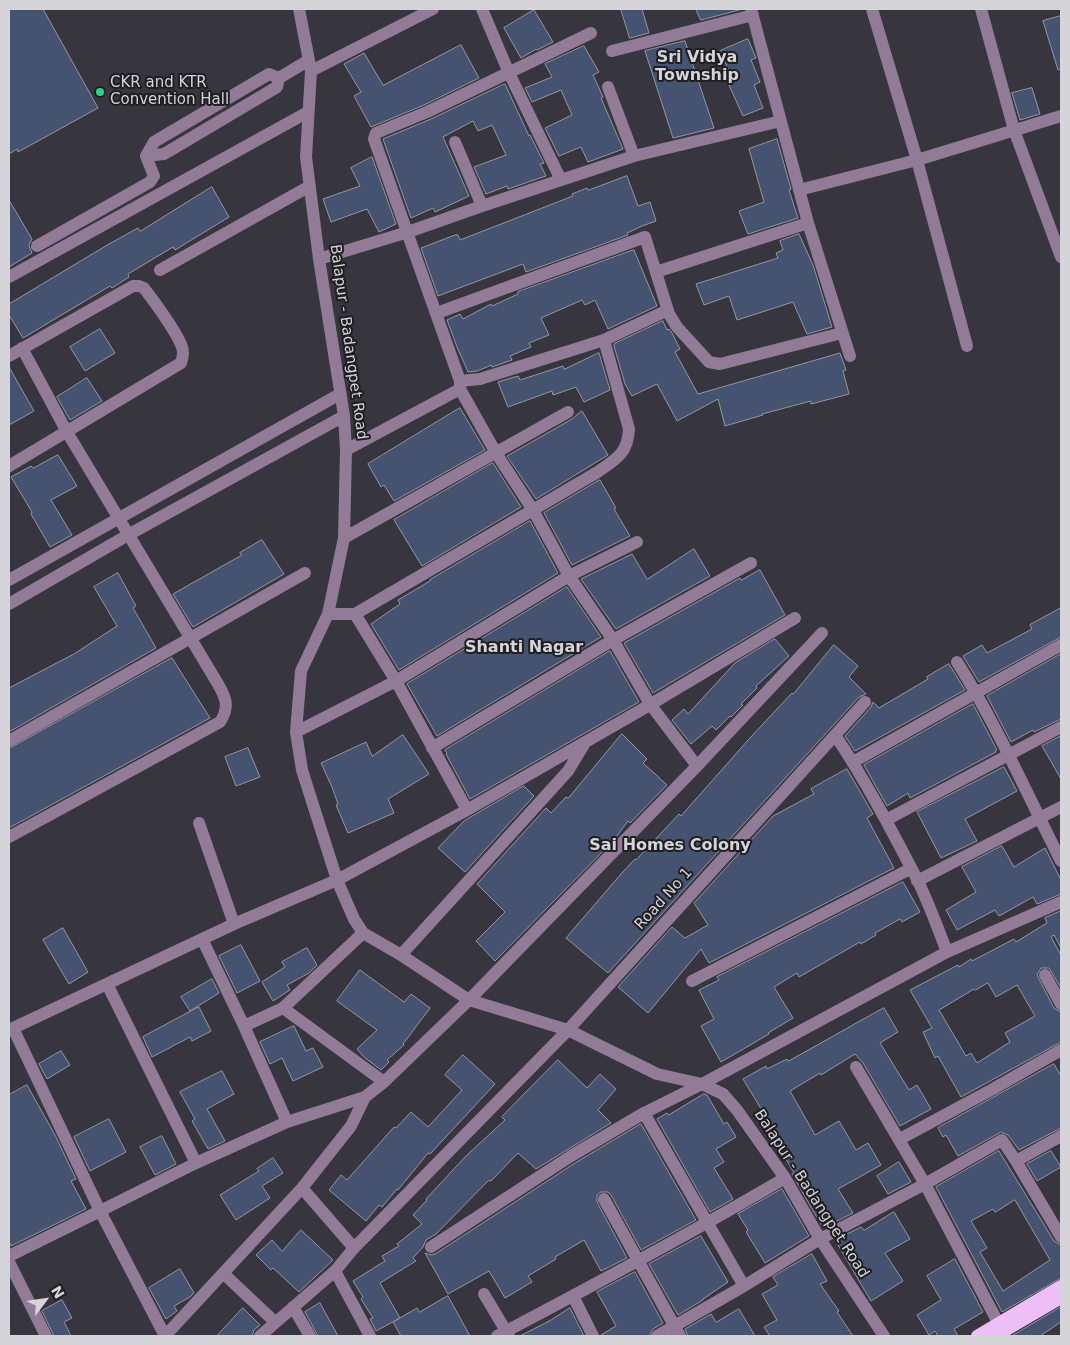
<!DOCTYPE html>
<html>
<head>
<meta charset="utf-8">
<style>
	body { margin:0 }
	#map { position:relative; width:1070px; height:1345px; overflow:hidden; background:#37363e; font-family:"DejaVu Sans",sans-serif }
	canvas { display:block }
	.frame { position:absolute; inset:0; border:10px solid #d4d4d9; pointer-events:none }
	.north { position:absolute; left:20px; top:1275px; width:50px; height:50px; -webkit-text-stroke:4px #1f1e21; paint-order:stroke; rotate:59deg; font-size:14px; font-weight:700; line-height:20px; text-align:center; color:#d4d4d9 }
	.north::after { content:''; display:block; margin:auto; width:18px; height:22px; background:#d4d4d9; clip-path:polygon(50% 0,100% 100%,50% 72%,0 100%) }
</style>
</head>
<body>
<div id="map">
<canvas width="1070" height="1345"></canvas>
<div class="frame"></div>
<div class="north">N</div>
</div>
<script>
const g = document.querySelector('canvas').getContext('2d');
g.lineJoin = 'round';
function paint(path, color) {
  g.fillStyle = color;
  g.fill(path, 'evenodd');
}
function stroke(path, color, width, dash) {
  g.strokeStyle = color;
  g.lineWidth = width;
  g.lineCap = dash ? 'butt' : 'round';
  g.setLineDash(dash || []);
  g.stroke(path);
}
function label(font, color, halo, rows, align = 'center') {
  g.font = font + ' "DejaVu Sans",sans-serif';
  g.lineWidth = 4;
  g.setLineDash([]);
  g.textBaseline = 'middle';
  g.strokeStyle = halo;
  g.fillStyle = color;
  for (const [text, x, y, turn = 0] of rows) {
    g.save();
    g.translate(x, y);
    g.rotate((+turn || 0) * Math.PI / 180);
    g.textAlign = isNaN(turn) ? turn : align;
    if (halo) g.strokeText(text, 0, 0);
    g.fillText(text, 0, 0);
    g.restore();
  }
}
const building = new Path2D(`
	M9 9H43L98 108 18 152 17 149 9 154Z
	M621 9H642L649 33 630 38Z
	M696 9H743L701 20Z
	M534 10 553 42 537 50 536 49 521 58 504 28Z
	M1061 16V69L1058 70 1043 21Z
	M748 39 756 58 751 60 760 82 754 85 763 108 743 116 724 74 729 71 720 51Z
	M685 41 714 128 673 138 645 51Z
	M461 45 479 78 424 105 371 127 354 96 361 92 344 64 364 53 383 85Z
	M584 46 599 72 593 75 603 97 601 98 623 149 588 162 581 147 559 156 545 128 572 115 561 90 532 102 525 88 552 77 545 64Z
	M505 84 529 136 530 135 544 163 540 164 546 176 508 189 507 186 486 194 474 167 506 155 492 125 478 131 473 121 443 137 469 196 435 212 433 208 411 218 383 139 431 119Z
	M1032 88 1040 114 1020 120 1012 93Z
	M777 139 791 189 789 190 798 218 748 234 739 211 764 202 749 149Z
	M372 157 396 224 379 232 367 209 331 222 323 199 360 186 351 168Z
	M627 176 638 206 650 202 656 221 642 226 627 233 628 235 526 272 523 264 438 296 421 248 455 235H458L460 240 573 196 572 194 587 188 588 190Z
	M212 187 229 217 175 250 173 247 128 274 129 277 112 288 110 286 23 338 9 315V304L109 244 138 228 140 231Z
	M9 200 32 239 29 245 32 253 9 267Z
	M799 234 813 265 832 327 807 334 793 302 737 320 729 296 704 305 696 284 778 258 776 253 783 250 780 241Z
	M634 250 657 306 608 329 595 300 585 305 582 300 541 318 549 335 529 343 531 347 510 356 512 360 492 367 491 365 487 367 477 371 468 372 457 347 447 320 460 314 463 319 491 304 492 306 518 294V292Z
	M663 321 667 330 669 329 672 333 680 349 675 352 698 394 840 353 846 370 843 371 849 394 811 404V401L762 414 763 415 725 426 718 399 677 421 657 384 632 396 625 384 614 346V344Z
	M100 329 115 353 85 371 70 347Z
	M599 353 610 390 584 402 576 387 553 395 552 391 508 407 498 382 518 376 520 380 563 366 564 369Z
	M9 367 34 411 9 425Z
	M87 378 102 401 70 420 57 397Z
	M460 408 485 450 394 501 384 485 381 487 368 464Z
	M582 411 608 455 536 499 507 456 572 419Z
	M58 455 77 486 51 500 72 535 50 547 31 514 32 512 11 477 31 466 33 468Z
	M493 463 521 507 422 566 394 520Z
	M600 480 616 508 614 509 630 536 572 565 544 513Z
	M530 521 558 573 399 670 371 624 400 604 398 600 430 581V580Z
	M262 540 284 574 193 627 173 594 242 555 240 553Z
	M694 549 710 576 616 629 581 579 632 554 647 579Z
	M760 570 785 615 653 693 624 643 740 578 741 580Z
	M118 573 136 606 133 608 156 648 9 732V688L74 654 117 626 94 587Z
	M567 587 601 637 437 736 407 684Z
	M1061 608V637L979 682 963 656 982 645 987 653 1032 629 1030 625Z
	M775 639 789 656 756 686 757 688 741 704 743 705 731 717 730 716 716 730 712 726 691 744 672 720 684 709 688 714 735 663Z
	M834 645 858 666 849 677 866 694 859 697 608 973 566 938 621 874 635 859 636 860 679 814 681 816 749 739 792 693 793 694Z
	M610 651 639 702 470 799 446 754 447 753 445 750Z
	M1061 654V719L1034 732 1033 730 1011 742 987 696Z
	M172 658 210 718 9 828V749Z
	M949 664 965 690 855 751 845 736 871 707 873 702 879 708 928 679 927 677Z
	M973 704 997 750 995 751 996 752 910 798 908 793 887 806 864 765Z
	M622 734 647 759 643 763 667 785 630 823 628 821 613 841 495 961 476 941 505 912 477 884 546 808 551 813 566 797 568 798Z
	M403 735 429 774 388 799 394 813 348 833 336 805 338 804 332 787 321 763 366 742 372 756Z
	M1061 736V779L1042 746Z
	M248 748 260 777 236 786 225 757Z
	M1004 767 1017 791 965 819 977 841 941 858 917 812Z
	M847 769 873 814 867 818 894 868 709 963 701 949 648 1013 618 987 672 927 685 938 708 925 694 903 773 816 814 794 811 789Z
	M524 786 534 796 465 872 438 848 464 821Z
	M1002 846 1014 867 1045 848 1061 880V894L1037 904 1033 897 999 916 995 910 957 930 946 910 976 892 962 867Z
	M903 882 920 912 902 922 900 919 875 933 876 935 861 944 860 942 799 977 797 973 774 987 793 1018 768 1033 769 1034 721 1062 701 1026 714 1019 699 990 719 980 717 977Z
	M1061 911V948L1054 935 1051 937 1061 955V988L1049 968H1041L1037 975 1054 1008 1061 1012V1042L961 1097 938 1056 935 1058 923 1032 932 1028 910 990 958 965 959 967 971 959 972 961 1014 939 1016 942 1047 923 1045 918ZM988 983 996 997 1017 985 1035 1016 1005 1033 1010 1042 977 1063 971 1053 966 1056 939 1010 974 989 975 990Z
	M63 928 88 972 69 984 43 940Z
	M241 945 260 981 237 993 219 956Z
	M307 948 317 965 309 973 287 985 290 990 273 1001 262 982 285 967 282 962Z
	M360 970 404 1002 411 994 430 1008 403 1044 404 1045 387 1060 389 1062 381 1070 364 1057 357 1049 377 1030 337 1001Z
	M212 979 219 993 190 1011 181 997Z
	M199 1007 211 1031 192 1041 190 1037 152 1057 143 1037Z
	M884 1008 898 1032 880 1043 909 1090 917 1085 931 1109 900 1126 863 1063 855 1054 821 1075 820 1073 790 1091 815 1135 839 1121 856 1150 868 1143 881 1165 838 1189 853 1213 823 1228 792 1174 794 1173 782 1152 786 1150 743 1079 766 1066 767 1069 787 1059 788 1061Z
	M294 1026 306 1051 313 1048 323 1067 293 1081 282 1058 270 1064 260 1042Z
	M61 1051 70 1065 47 1079 39 1064Z
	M463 1055 495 1084 430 1154 428 1153 398 1190 397 1189 382 1207 379 1205 366 1221 329 1190 341 1175 347 1180 394 1127 396 1128 411 1112 428 1127 462 1090 445 1075Z
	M558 1060 587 1088 600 1074 616 1089 598 1110 611 1123 536 1169 518 1153 491 1181 489 1180 436 1234 426 1240 423 1247 413 1258 416 1261 380 1283 400 1318 376 1331 370 1319 373 1318 361 1299 363 1297 353 1281 385 1261 382 1256 399 1246 397 1244 422 1224 413 1215 427 1200 426 1199 466 1156 505 1120 502 1117Z
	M1054 1064 1061 1076V1128L1019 1150 1008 1135 1001 1132 958 1156 946 1135 943 1137 938 1128Z
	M222 1071 234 1094 207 1109 225 1141 208 1149 192 1121 195 1119 180 1092Z
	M27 1085 55 1135 76 1179 71 1181 86 1209 11 1246 9 1241V1095Z
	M704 1094 707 1095 724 1124 727 1122 736 1137 716 1149 724 1162 714 1168 733 1199 710 1212 657 1119 667 1113 668 1115Z
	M109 1119 126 1152 90 1171 74 1137Z
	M641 1124 696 1220 641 1250 611 1195 608 1192H601L597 1195V1202L627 1258 601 1271 584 1240 555 1257 556 1259 528 1276 532 1282 505 1298 489 1271 448 1294 425 1253 431 1255 435 1254 575 1163Z
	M162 1136 176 1164 155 1175 140 1147Z
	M999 1151 1054 1241 1061 1245V1278L1002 1312 936 1187ZM1015 1200 1050 1260 1003 1291 980 1252 987 1248 971 1221 993 1209 995 1212Z
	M1051 1151 1061 1167 1037 1181 1027 1164Z
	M273 1158 283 1173 262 1186 270 1198 236 1220 220 1195 259 1171 257 1169Z
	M899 1162 911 1182 888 1194 877 1176Z
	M782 1189 809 1236 765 1263 746 1232 748 1230 738 1214Z
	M894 1212 910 1239 885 1253 903 1281 871 1301 835 1240 861 1227 864 1230Z
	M301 1230 333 1260 299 1292 273 1268 271 1270 256 1255 272 1240 282 1251Z
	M701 1236 728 1282 703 1299V1300L678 1315 649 1264Z
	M812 1254 827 1281 820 1284 839 1311 837 1312 853 1336H770L764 1327 777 1320 762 1294 778 1285 773 1277Z
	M955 1259 983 1312 954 1329 958 1336H938L935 1331 929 1335 917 1315 941 1300 927 1276Z
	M180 1269 194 1293 190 1297 174 1306 177 1311 166 1319 149 1288Z
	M635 1272 663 1323 653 1329 649 1336H601V1335L616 1326 597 1292Z
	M448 1296 470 1336H401L393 1322 417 1308 419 1312Z
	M62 1300 72 1318 64 1322 71 1336H54L42 1311Z
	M320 1303 338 1336H318L305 1312Z
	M1061 1307V1322L1040 1336H1012Z
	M243 1308 260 1325 254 1330 252 1336H217Z
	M570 1308 584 1336H520L551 1320Z
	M739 1309 755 1336H688L685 1329 711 1314 716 1322Z`);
paint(building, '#465370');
stroke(building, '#93979f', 1);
stroke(new Path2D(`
	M299 9 311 71 306 157 319 259 344 416 346 450 344 538 328 614 301 671 296 732 302 770 337 880 354 919 363 933 401 955 469 1000 568 1030 657 1074 702 1084 723 1094 737 1110 785 1178 820 1239 884 1336
	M482 9 509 73 561 180
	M751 9 808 223 850 356
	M872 9 917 160 967 346
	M981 9 1014 130 1061 257
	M591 33 427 112 376 133 374 139 460 381V389L496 453 533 510 569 576 613 640 650 704 697 766
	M612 51 753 15
	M311 71 433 9
	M608 87 634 156
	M455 142 482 206
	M146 156 154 142 269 74 279 78 309 60
	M146 156 164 154 277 87 279 78
	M799 190 917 160 1061 116
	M37 246 150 182 154 176 146 156
	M319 259 408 232 482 206 634 156 781 121
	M160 270 310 186
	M656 272 808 223
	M9 277 308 112
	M437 313 645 237 669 314 677 327 709 362 720 364 842 333
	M9 356 133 286H139L144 288C155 303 176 330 182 347 184 352 183 357 181 363L9 466
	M460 381 480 379 604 340 668 310
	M346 450 460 389
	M344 538 568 412
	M9 580 340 394
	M9 604 128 535 344 416
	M328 614H355L596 473C615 460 628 454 629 429L604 340
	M355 614 396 681 467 810
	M957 662C997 725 1027 794 1061 861
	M296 732 396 681 569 576 637 542
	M835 735C866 781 892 831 918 881 929 904 938 928 947 952L1061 902
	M9 741 305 573
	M432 748 613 640 751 563
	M853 762 1061 645
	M886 820 1061 727
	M199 823 234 924
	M9 837 220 722C230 707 226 698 218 684L67 432 22 348
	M917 881 1061 807
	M202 939 244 1026 287 1122
	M401 955 568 771 585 743
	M1045 975 1061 1004
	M692 981 910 869
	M283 1008 384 1082
	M244 1026 283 1008 363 933
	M13 1028 100 1211 196 1163 107 984
	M9 1030 234 924 337 880 467 810 641 710 795 618
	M856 1067 925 1184 1003 1332
	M644 1113 744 1286
	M900 1139 993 1089 1061 1050
	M1016 1161 1061 1136
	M196 1163 287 1122 365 1097 384 1082 469 1000 697 766 822 633
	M302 1188 354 1248
	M604 1199 680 1336
	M431 1247 571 1156 644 1113 702 1084 947 952
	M9 1256 100 1211 165 1336
	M9 1262 46 1336
	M335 1271 370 1336
	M224 1274 275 1322
	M484 1294 509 1336
	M573 1296 593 1336
	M293 1307 310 1336
	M165 1336 302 1188 351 1126 365 1097
	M260 1336 335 1271 354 1248 568 1030 865 702
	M497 1336C594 1285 690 1234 785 1178
	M657 1336 744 1286 820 1239 925 1184 1002 1140 1016 1161 1061 1237`), '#927b97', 12);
stroke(new Path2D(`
	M977 1336 1061 1286
	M996 1336 1061 1298`), '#edbef8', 12);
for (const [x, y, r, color] of [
	[100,92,5,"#24d886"]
]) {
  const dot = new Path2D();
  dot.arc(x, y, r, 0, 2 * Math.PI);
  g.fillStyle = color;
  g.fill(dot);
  stroke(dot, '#1f1e21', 2);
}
label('15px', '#d4d4d9', '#1f1e21', [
	["CKR and KTR",110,83],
	["Convention Hall",110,100]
], 'left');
label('15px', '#d4d4d9', '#1f1e21', [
	["Balapur - Badangpet Road",348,342,82],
	["Road No 1",664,899,-48],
	["Balapur - Badangpet Road",811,1194,57]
]);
label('bold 16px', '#d4d4d9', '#1f1e21', [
	["Sri Vidya",697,58],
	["Township",697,76],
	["Shanti Nagar",524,648],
	["Sai Homes Colony",670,846]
]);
</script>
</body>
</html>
